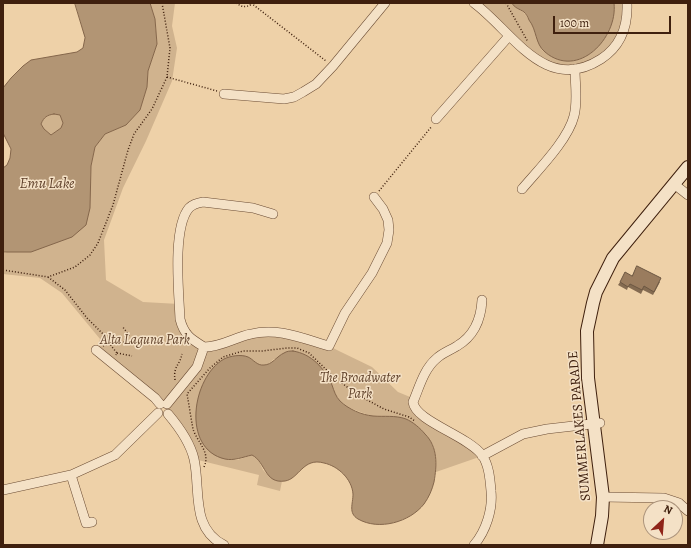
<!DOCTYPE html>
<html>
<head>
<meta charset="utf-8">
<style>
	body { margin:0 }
	#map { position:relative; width:691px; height:548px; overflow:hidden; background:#eed1a8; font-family:Alegreya,serif }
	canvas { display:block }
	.frame { position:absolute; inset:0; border:4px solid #3f200e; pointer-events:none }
	.north { position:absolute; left:643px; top:500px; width:40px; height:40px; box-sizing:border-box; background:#f4e1c6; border:1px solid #ac947c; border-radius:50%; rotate:26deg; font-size:11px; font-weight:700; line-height:16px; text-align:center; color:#3f200e }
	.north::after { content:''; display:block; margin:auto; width:14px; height:18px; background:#8f2418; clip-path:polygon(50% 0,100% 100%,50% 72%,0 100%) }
	.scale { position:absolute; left:553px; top:16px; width:118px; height:18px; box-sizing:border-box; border:2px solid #3f200e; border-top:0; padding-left:5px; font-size:12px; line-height:14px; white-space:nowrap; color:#3f200e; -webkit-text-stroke:3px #f4e1c6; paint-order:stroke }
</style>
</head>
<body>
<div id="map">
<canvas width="691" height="548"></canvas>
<div class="frame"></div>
<div class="north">N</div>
<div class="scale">100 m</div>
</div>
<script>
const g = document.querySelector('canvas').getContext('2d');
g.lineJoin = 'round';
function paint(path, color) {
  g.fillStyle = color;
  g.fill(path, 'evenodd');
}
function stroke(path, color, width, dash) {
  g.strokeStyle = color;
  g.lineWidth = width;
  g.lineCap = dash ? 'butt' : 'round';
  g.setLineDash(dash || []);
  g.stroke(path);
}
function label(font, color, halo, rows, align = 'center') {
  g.font = font + ' Alegreya,serif';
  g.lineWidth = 3;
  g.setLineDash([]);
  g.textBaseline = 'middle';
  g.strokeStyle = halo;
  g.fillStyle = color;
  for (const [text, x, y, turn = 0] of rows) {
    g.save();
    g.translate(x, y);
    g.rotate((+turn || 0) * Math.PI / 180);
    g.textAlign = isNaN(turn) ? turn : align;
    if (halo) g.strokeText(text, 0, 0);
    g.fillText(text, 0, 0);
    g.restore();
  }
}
paint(new Path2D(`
	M150 3H175L172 26 177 48 172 81 146 141 123 188 104 240 106 280 143 302 179 304 180 319 204 347 270 332 329 346 341 352 372 367 398 392 415 399 414 406 482 456 436 472V460L433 445 425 434 396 417 371 416 347 407 339 401 322 369 274 359C264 370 257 364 247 357L225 459 237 460 252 455C262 460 259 464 264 471 268 476 277 481 282 481L280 491 257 485 259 475 194 459 169 412 168 406 96 350 100 339 62 293 40 278 3 274V252L5 253 90 208 91 166 95 147 105 134 126 125 140 110 147 87 148 71 157 44 155 19Z
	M474 3H512L514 6 523 12 531 22 542 50 546 53 557 59 614 13V3H627L623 34 590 66 551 67Z
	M54 114 60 115 63 123 61 128 51 135 44 129 41 124C44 117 47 115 54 114Z`), '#d0b38e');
const water = new Path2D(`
	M75 3H150L155 19 157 44 148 71 147 87 140 110 126 125 105 134 95 147 91 166 90 208 86 225 72 237 31 252H3V168L7 165 10 158 11 149 3 133V88L11 78 23 66 31 60 77 52 83 48 85 38ZM54 114 60 115 63 123 61 128 51 135 44 129 41 124C44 117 47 115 54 114Z
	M512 3H614C618 38 578 80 545 52 535 44 537 30 529 20 528 17 526 14 524 12 520 9 514 8 512 3Z
	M293 351C312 354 324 368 332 385 334 391 336 397 340 401 348 409 362 415 373 416 384 417 395 415 406 419 413 422 420 428 425 434 438 447 437 465 434 482 432 490 429 497 424 504 410 522 379 531 358 519 348 513 353 504 353 494 352 479 338 466 324 463 303 457 299 479 285 481 264 484 266 462 252 455 243 457 234 461 225 459 181 449 192 377 224 359 230 356 241 354 248 357 253 359 257 366 264 365 272 365 277 356 284 353 287 351 290 351 293 351Z`);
paint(water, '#b29574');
stroke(water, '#84664b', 1);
const street = new Path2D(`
	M474 3C513 32 545 95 601 59 621 46 628 26 627 3
	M224 94 284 99 294 97 303 92 316 84 333 66 385 3
	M436 119 509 36
	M674 184 688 195
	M522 189C538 170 568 140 574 116 578 101 575 85 575 69
	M204 347C191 339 184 335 180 319 179 294 172 228 189 208 193 204 197 203 203 202L253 208 273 214
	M96 350 155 398 160 404
	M167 404 197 367 204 347C222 347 235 337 251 334 278 327 304 339 329 346L345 313 372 273 387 243 389 230 388 220 383 209 374 197
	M168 414C179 427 190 442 194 459 201 489 190 528 224 545
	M482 456 523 434 547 429 600 423
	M71 475 86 523 92 522
	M3 490 71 475 115 455 158 413
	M603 497 664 498 679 503 688 511
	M474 545C486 531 493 509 491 491 490 479 489 465 482 455 468 436 415 421 413 402 419 388 424 369 436 359 442 353 449 351 457 346 474 336 481 320 482 300`);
const secondary = new Path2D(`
	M597 545 602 516 603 497 588 378 587 331 593 303 596 292 613 258 688 167`);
stroke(street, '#6b4c34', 10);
stroke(secondary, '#3f200e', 14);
stroke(new Path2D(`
	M236 3C242 7 245 8 252 4
	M251 3 326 61
	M506 3 528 42
	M167 77 217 91
	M379 191 432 126
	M3 270 48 277 75 267 90 255 98 243 113 205 128 150 134 134 152 109 167 77 170 48 162 3
	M48 277 65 290 87 318 107 338 112 347 117 353 116 355
	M103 346 110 343H123L129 335 122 326
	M117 353 132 356
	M175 380C173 366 180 365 182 354
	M204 467C211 452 197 442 193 429 191 418 189 405 187 394L210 368 223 357 243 351H262L287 348H297L309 353 335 378 358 395 384 409 409 417 415 421`), '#3f200e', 1.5, [1, 2]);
stroke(street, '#f4e1c6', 9);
stroke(secondary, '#f4e1c6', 12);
paint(new Path2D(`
	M632 276 660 282 653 295 643 290 641 294 628 287 627 290 618 285 620 282Z`), '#846b51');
const building = new Path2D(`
	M637 266 661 278 654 292 644 286 642 290 630 284 628 287 620 282 625 272 632 276Z`);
paint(building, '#9a7c5e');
stroke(building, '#6c5742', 1);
label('italic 14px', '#63452e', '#f4e1c6', [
	["Alta Laguna Park",145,341],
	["The Broadwater",360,379],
	["Park",360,395]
]);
label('14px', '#3f200e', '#f4e1c6', [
	["SUMMERLAKES PARADE",580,426,-95]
]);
label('italic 15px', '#62432d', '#f4e1c6', [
	["Emu Lake",47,184]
]);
</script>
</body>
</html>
